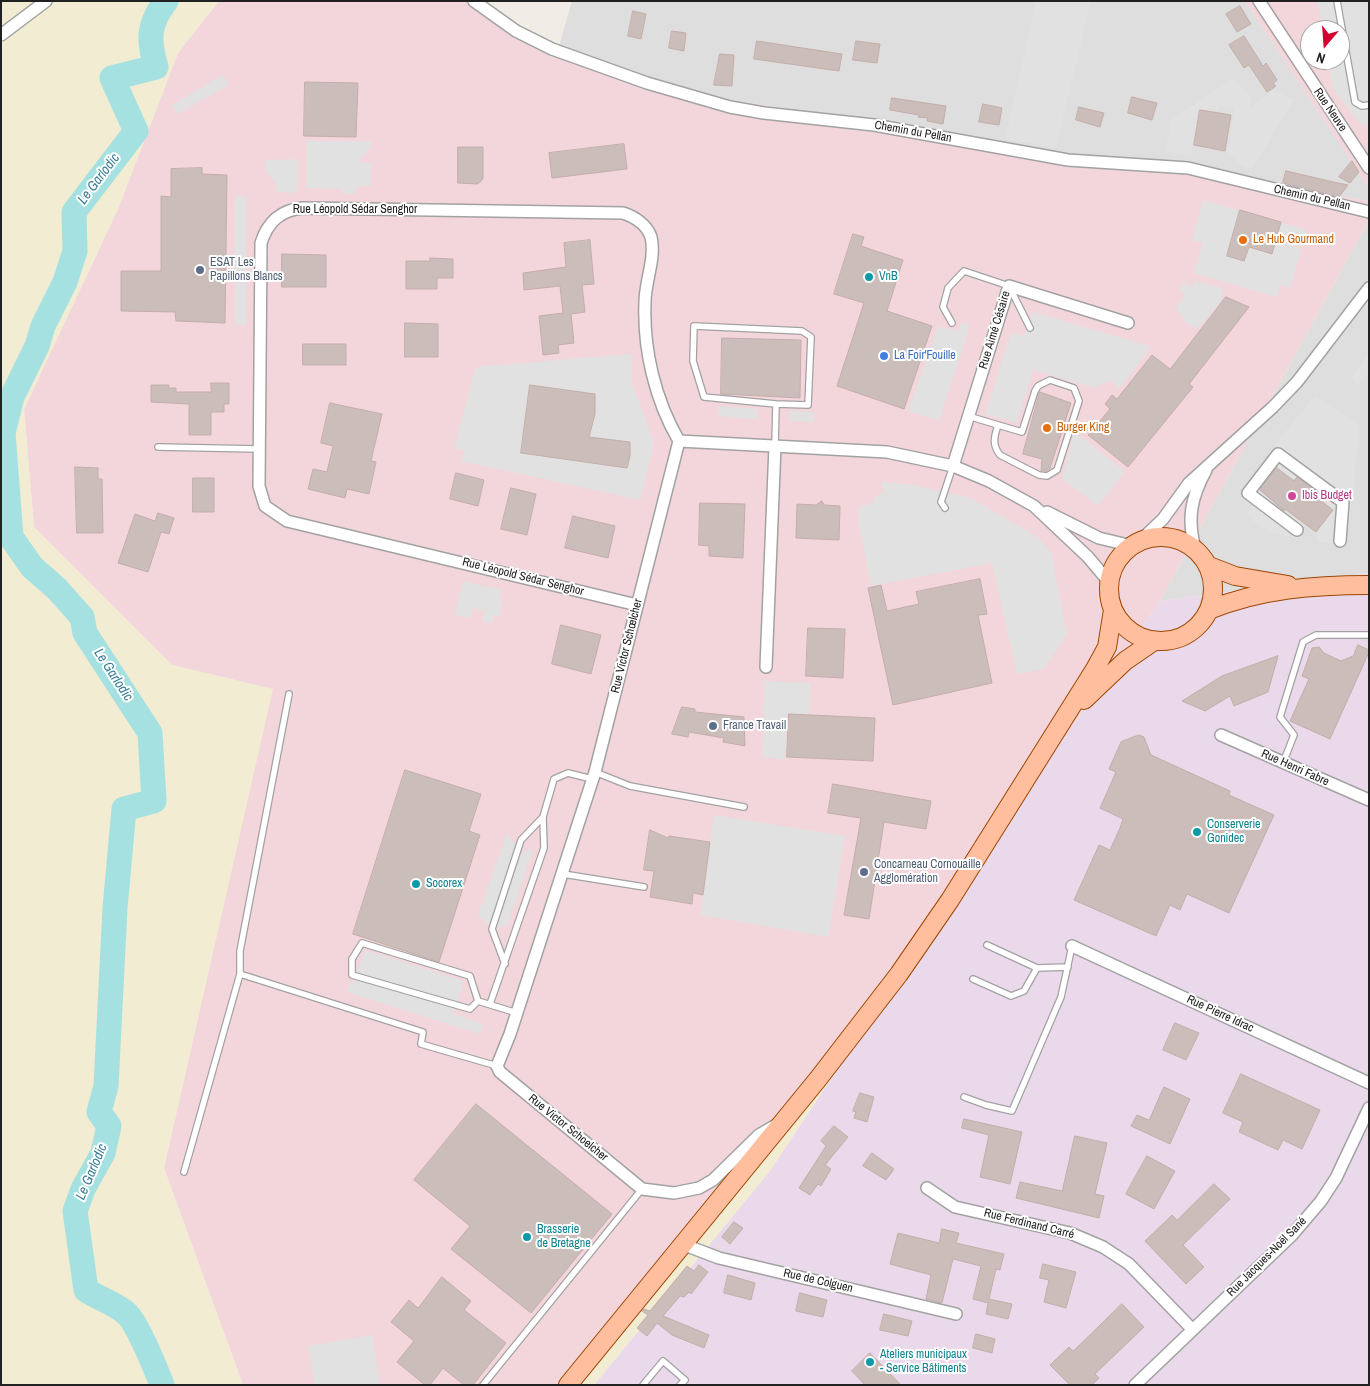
<!DOCTYPE html>
<html>
<head>
<meta charset="utf-8">
<style>
	body { margin:0 }
	#map { position:relative; width:1370px; height:1386px; overflow:hidden; background:#f2ece7; font-family:"Archivo Narrow",sans-serif }
	canvas { display:block }
	.frame { position:absolute; inset:0; border:2px solid #212121; pointer-events:none }
	.north { position:absolute; left:1300px; top:20px; width:50px; height:50px; box-sizing:border-box; background:#fff; border:1px solid #a6a6a6; border-radius:50%; rotate:198deg; font-size:14px; font-weight:700; line-height:20px; text-align:center; color:#212121 }
	.north::after { content:''; display:block; margin:auto; width:18px; height:22px; background:#d20031; clip-path:polygon(50% 0,100% 100%,50% 72%,0 100%) }
</style>
</head>
<body>
<div id="map">
<canvas width="1370" height="1386"></canvas>
<div class="frame"></div>
<div class="north">N</div>
</div>
<script>
const g = document.querySelector('canvas').getContext('2d');
g.lineJoin = 'round';
function paint(path, color) {
  g.fillStyle = color;
  g.fill(path, 'evenodd');
}
function stroke(path, color, width, dash) {
  g.strokeStyle = color;
  g.lineWidth = width;
  g.lineCap = dash ? 'butt' : 'round';
  g.setLineDash(dash || []);
  g.stroke(path);
}
function label(font, color, halo, rows, align = 'center') {
  g.font = font + ' "Archivo Narrow",sans-serif';
  g.lineWidth = 4;
  g.setLineDash([]);
  g.textBaseline = 'middle';
  g.strokeStyle = halo;
  g.fillStyle = color;
  for (const [text, x, y, turn = 0] of rows) {
    g.save();
    g.translate(x, y);
    g.rotate((+turn || 0) * Math.PI / 180);
    g.textAlign = isNaN(turn) ? turn : align;
    if (halo) g.strokeText(text, 0, 0);
    g.fillText(text, 0, 0);
    g.restore();
  }
}
paint(new Path2D(`
	M572 1H1245L1369 188V201L712 97 556 56Z
	M1369 220V573L1160 601Z`), '#dfdede');
paint(new Path2D(`
	M219 1H475L556 56 712 97 1369 201V220L1160 601 927 934 568 1385H243L164 1168 272 689 172 665 34 527 24 409 118 209 178 53Z
	M1245 1H1369V188ZM1310 30H1340V60H1310Z`), '#f3d6dc');
paint(new Path2D(`
	M1369 573V1385H594L770 1171 927 934 1160 601Z`), '#ead9eb');
paint(new Path2D(`
	M1 1H219L178 53 118 209 24 409 34 527 172 665 273 689 164 1168 243 1385H1Z
	M927 934 770 1171 594 1385H568Z`), '#f1ecd2');
paint(new Path2D(`
	M1036 1H1091L1056 148 1005 139Z
	M1317 1H1369V123L1361 125 1333 89 1328 60H1340V30H1323Z
	M223 75 229 85 177 114 172 105Z
	M1234 78 1252 99 1250 108 1274 90 1294 100 1251 170 1237 162 1235 157 1227 153 1234 109 1219 106 1218 111 1199 108 1191 156 1165 151 1172 119Z
	M306 141H372L371 148 360 159V163H371V186H359L355 189V194H341V189L306 188Z
	M298 159 297 193 275 192 276 183 265 170 266 160Z
	M235 196H246V325H235Z
	M1203 200 1307 230 1290 288 1280 285 1277 297 1194 273 1203 243 1192 240Z
	M1195 281 1224 289 1220 303 1197 329 1185 322 1180 312 1175 311 1185 294 1179 290 1184 282 1191 288Z
	M1033 312 1149 346 1147 353 1119 389 1110 380 1094 388 1033 370 1017 423 985 414 1011 333 1024 336Z
	M962 322 970 325 939 421 908 411 938 326 957 331Z
	M1369 352V372L1358 386 1350 379Z
	M631 354 632 384 653 440 652 453 640 500 461 461 464 450 454 448 476 367Z
	M1315 396 1359 425 1354 486 1346 544 1317 542 1316 532 1333 510 1309 492 1313 486 1298 475 1294 481 1275 466 1258 488 1275 501 1272 506 1281 513 1285 509 1303 522 1299 538 1274 535 1246 516 1252 507 1246 502 1262 467 1279 439Z
	M719 406 757 409V419L718 416Z
	M790 411 814 412V422L789 421Z
	M1074 432 1125 471 1098 506 1062 479Z
	M882 482 914 485 970 498 1039 538 1051 552 1067 634 1044 669 1017 674 992 563 871 586 858 520 860 506 872 504 877 495 883 493Z
	M463 581 502 590 499 601 503 602 499 616 494 615 492 623 482 621 484 611 473 608 470 618 455 615Z
	M764 681 811 683 809 714H787L785 760 763 757Z
	M714 815 845 836 828 937 700 915Z
	M507 833 521 853 533 849 508 925 493 929 478 915Z
	M365 950 464 981 453 1014 483 1024 480 1034 347 992 351 982 354 983Z
	M372 1335 380 1385H315L308 1346Z`), '#e1e1e1');
stroke(new Path2D(`
	M162 1385C156 1369 138 1325 127 1314 115 1303 99 1299 86 1290L75 1211 83 1189 103 1153 109 1126 99 1112 106 1086 115 908 124 809 154 801 150 733 85 633 82 617 57 589 32 567 11 537 3 433 12 397 37 346 43 326 65 282 75 251 74 212 136 131 112 78 156 67C148 40 148 24 166 1`), '#a6e1e1', 25);
const building = new Path2D(`
	M1240 6 1251 24 1237 32 1226 14Z
	M633 11 646 14 641 39 628 36Z
	M672 31 686 33 684 51 669 48Z
	M1244 36 1263 66 1266 63 1277 80 1273 83 1276 86 1267 92 1249 65 1244 68 1229 45Z
	M757 41 842 54 839 71 754 59Z
	M856 41 880 44 877 63 853 60Z
	M720 54 734 55 732 86 714 85Z
	M305 82 358 83 356 137 304 136Z
	M1132 97 1157 103 1152 120 1128 113Z
	M892 98 946 106 943 124 927 121 928 118 918 117 919 115 890 110Z
	M983 104 1002 108 999 125 979 122Z
	M1079 107 1104 113 1100 127 1076 120Z
	M1200 110 1231 115 1225 151 1194 145Z
	M624 144 627 169 552 178 549 153Z
	M458 147H483V179L478 184 458 183Z
	M1352 161 1359 172 1350 183 1339 177Z
	M202 168V174L227 175 225 323 176 321 175 312 121 311V271H161V196L171 197V169Z
	M1286 171 1338 183 1348 185 1339 197 1283 183Z
	M1240 210 1281 222 1272 254 1249 247 1244 261 1227 256Z
	M853 234 864 237 861 246 903 260 887 311 932 326 904 409 837 386 864 303 834 294Z
	M590 240 594 284 582 285 585 312 571 314 574 343 558 345 559 353 543 355 539 316 563 313 560 286 524 290 523 273 566 267 564 243Z
	M282 254 326 255V287H282Z
	M430 258 453 259V278H437V289H406V261H430Z
	M1226 297 1249 307 1189 384 1193 387 1128 467 1088 435 1110 409 1105 404 1112 395 1117 399 1152 355 1170 369Z
	M405 323 438 324V357H405Z
	M722 338 801 340 800 398 721 394Z
	M303 344H346V365H303Z
	M211 383H229V404H224V412H211V435H189V404L151 402V385H169L168 388H176V392H211Z
	M530 385 595 394V414L589 437 630 442V456L627 468 521 453Z
	M1040 392 1071 403 1050 468 1046 471H1041L1042 459 1023 454Z
	M330 403 382 414 371 461 376 462 369 494 347 489 345 498 308 489 313 469 327 472 333 446 321 443Z
	M75 467 98 468V479H102L103 533H77Z
	M1277 468 1294 481 1297 477 1312 488 1309 492 1333 510 1316 532 1285 509 1284 511 1260 490Z
	M456 473 484 480 478 506 450 499Z
	M193 478H214V512H193Z
	M511 488 536 494 527 535 501 529Z
	M822 501 824 505 840 506 839 540 796 538 797 504 816 505Z
	M700 503 745 504 743 558 709 556V546L699 545Z
	M158 513 174 518 169 534 161 532 148 572 118 563 135 514 155 521Z
	M573 516 615 526 608 558 565 548Z
	M980 579 987 614 978 615 992 683 893 705 868 588 881 585 887 611 919 604 916 592Z
	M561 625 601 635 591 674 552 664Z
	M808 628 845 629 843 678 806 676Z
	M1358 645 1369 650V652L1330 739 1290 721 1309 679 1302 676 1312 648 1319 647 1324 653 1341 661 1353 656Z
	M1278 656 1268 692 1234 706 1230 696 1205 711 1182 701 1222 676Z
	M682 707 695 709V712L744 717 745 746 723 742 724 738 689 732 688 737 672 734Z
	M789 714 875 718 873 761 787 757Z
	M1139 735 1144 737 1151 755 1230 791 1229 795 1274 815 1229 913 1187 894 1180 910 1170 905 1156 936 1074 900 1099 845 1110 850 1120 828 1123 819 1100 808 1116 772 1109 769 1121 742Z
	M405 770 481 794 469 831 480 835 439 962 353 934Z
	M833 784 931 801 926 829 884 822 869 919 844 915 861 818 828 813Z
	M650 830 668 838 669 836 710 842 703 895 693 893 692 904 650 897 654 871 644 870Z
	M1175 1023 1199 1033 1186 1060 1163 1050Z
	M1241 1074 1320 1110 1302 1149 1283 1140 1278 1150 1239 1132 1243 1122 1223 1113Z
	M1164 1087 1190 1099 1170 1144 1131 1126 1137 1115 1149 1120Z
	M860 1093 874 1097 867 1122 854 1118 856 1112 853 1111Z
	M476 1104 612 1214 531 1313 451 1249 470 1226 414 1180Z
	M964 1119 1022 1132 1010 1184 980 1177 989 1135 962 1128Z
	M834 1126 848 1137 825 1165 831 1169 821 1186 818 1184 810 1195 799 1188 826 1146 821 1141Z
	M1075 1136 1107 1143 1095 1194 1104 1196 1099 1218 1016 1198 1020 1182 1062 1191Z
	M872 1153 894 1169 886 1180 863 1166Z
	M1147 1156 1175 1171 1154 1209 1126 1194Z
	M1214 1184 1230 1199 1183 1245 1204 1267 1186 1284 1145 1241 1172 1215 1177 1220Z
	M734 1222 743 1228 730 1244 722 1237Z
	M942 1229 959 1233 956 1243 1004 1254 1000 1270 996 1269 989 1299 1012 1304 1008 1319 986 1314 988 1303 973 1299 981 1266 953 1259 942 1303 926 1299 931 1275 890 1264 898 1233 939 1243Z
	M1043 1264 1076 1272 1066 1308 1044 1302 1049 1280 1040 1278Z
	M699 1265 708 1272 691 1294 689 1292 684 1297 680 1296 663 1316 709 1335 704 1348 672 1335 657 1323 647 1336 637 1328 648 1315 642 1311 644 1309 650 1311 687 1266 694 1271Z
	M728 1275 755 1283 751 1300 724 1293Z
	M442 1277 471 1301 464 1310 506 1343 473 1385H464L443 1368 430 1385H425L397 1362 414 1341 391 1322 409 1300 418 1308Z
	M800 1293 827 1300 823 1317 796 1311Z
	M1122 1304 1144 1327 1095 1374 1099 1378 1092 1385H1070L1050 1365 1069 1347 1073 1351Z
	M884 1314 912 1321 908 1336 880 1330Z
	M976 1334 995 1339 992 1353 973 1348Z
	M870 1353 901 1385H865L852 1371Z`);
paint(building, '#cabdba');
stroke(building, '#c5aea9', 1);
const lane = new Path2D(`
	M1337 1 1355 102 1362 106 1369 105
	M952 323 943 307 948 288 964 271 1009 286 1030 328
	M1050 380 1074 388 1079 401 1057 470 1047 476 1039 475 1000 455C992 445 994 437 998 425L1022 432 1035 391 1038 386Z
	M968 416 998 425
	M775 446 776 404 704 397 693 361 694 326 802 331 811 337 808 405 776 404
	M158 447 259 449
	M945 508 941 502 953 466
	M1283 763 1294 735 1280 717 1303 642 1316 635H1369
	M595 772 630 786 744 807
	M563 874 644 887
	M987 945 1037 968 1068 967
	M505 964 492 929 521 840 543 817
	M240 974 423 1032 421 1044 497 1066
	M973 979 1011 996 1024 991 1037 968
	M478 1001 470 1009 352 975V959L362 943 470 976 478 1001 517 1013
	M490 1004 544 848 543 817 554 779 568 773 592 779
	M964 1097 986 1105 1012 1111 1061 997 1072 946
	M184 1172 240 974V951L289 694
	M483 1385 642 1189
	M643 1385 663 1361 685 1380 680 1385`);
const street = new Path2D(`
	M474 1 516 31 552 49 647 83 730 107 764 113 874 125 1068 160 1188 168 1369 212
	M1259 1 1369 168
	M1 35 46 1
	M679 441 887 452 953 466 989 481 1034 506 1088 557 1109 582
	M953 466 1009 286 1128 323
	M1047 512 1099 538 1132 546
	M1297 530 1248 493 1278 454 1343 502 1340 541
	M1140 541 1163 519 1189 483 1273 407 1297 382 1369 288
	M1195 549C1187 518 1191 498 1206 470
	M637 605 287 521 265 506 259 486 261 243C268 221 281 210 303 208L623 213C635 217 647 225 651 237 656 258 645 281 645 302 643 349 655 400 679 441L595 772 510 1034 497 1066 500 1072 642 1189 674 1193 699 1188 713 1180 759 1135 776 1125
	M766 667 775 446
	M1221 735 1369 800
	M1072 946 1369 1083
	M927 1188 955 1207 1070 1233 1103 1247 1129 1264 1192 1329
	M682 1244 719 1258 956 1314
	M1135 1385 1292 1235 1321 1201 1336 1178 1369 1108`);
const primary = new Path2D(`
	M1109 589a52 52 0 1 1 104 0a52 52 0 1 1-104 0Z
	M1209 566 1235 576 1288 585
	M1209 610C1261 589 1314 585 1369 585
	M1084 700 1125 661 1154 641
	M568 1385 818 1079 899 974 950 900 1095 669 1107 647 1113 610`);
stroke(lane, '#a2a2a2', 8);
stroke(street, '#a2a2a2', 14);
stroke(primary, '#9e4500', 20);
stroke(lane, '#fff', 5.5);
stroke(street, '#fff', 11);
stroke(primary, '#ffbf9f', 18);
for (const [x, y, r, color] of [
	[1243,240,5,"#e8710a"],
	[200,270,5,"#5c6f8a"],
	[869,277,5,"#0f9aa8"],
	[884,356,5,"#3f7fe0"],
	[1047,428,5,"#e8710a"],
	[1292,496,5,"#d1479c"],
	[713,726,5,"#5c6f8a"],
	[1197,832,5,"#0f9aa8"],
	[864,872,5,"#5c6f8a"],
	[416,884,5,"#0f9aa8"],
	[527,1237,5,"#0f9aa8"],
	[870,1362,5,"#0f9aa8"]
]) {
  const dot = new Path2D();
  dot.arc(x, y, r, 0, 2 * Math.PI);
  g.fillStyle = color;
  g.fill(dot);
  stroke(dot, '#fff', 2);
}
label('12px', '#212121', '#fff', [
	["Rue Neuve",1330,110,56],
	["Chemin du Pellan",913,132,10],
	["Chemin du Pellan",1312,198,13],
	["Rue Léopold Sédar Senghor",355,210],
	["Rue Aimé Césaire",995,330,-73],
	["Rue Léopold Sédar Senghor",523,577,14],
	["Rue Victor Schœlcher",627,646,-76],
	["Rue Henri Fabre",1295,768,24],
	["Rue Pierre Idrac",1220,1014,25],
	["Rue Victor Schoelcher",568,1128,39],
	["Rue Ferdinand Carré",1029,1224,14],
	["Rue Jacques-Noël Sané",1267,1257,-45],
	["Rue de Colguen",818,1281,13]
]);
label('12px', '#c56008', '#fff', [
	["Le Hub Gourmand",1253,240],
	["Burger King",1057,428]
], 'left');
label('12px', '#4e5e75', '#fff', [
	["ESAT Les",210,263],
	["Papillons Blancs",210,277],
	["France Travail",723,726],
	["Concarneau Cornouaille",874,865],
	["Agglomération",874,879]
], 'left');
label('12px', '#0d838f', '#fff', [
	["VnB",879,277],
	["Conserverie",1207,825],
	["Gonidec",1207,839],
	["Socorex",426,884],
	["Brasserie",537,1230],
	["de Bretagne",537,1244],
	["Ateliers municipaux",880,1355],
	["- Service Bâtiments",880,1369]
], 'left');
label('12px', '#366cbe', '#fff', [
	["La Foir'Fouille",894,356]
], 'left');
label('12px', '#b23c85', '#fff', [
	["Ibis Budget",1302,496]
], 'left');
label('italic 14px', '#3c7e96', '#fff', [
	["Le Garlodic",99,179,-53],
	["Le Garlodic",113,675,57],
	["Le Garlodic",92,1172,-67]
]);
</script>
</body>
</html>
